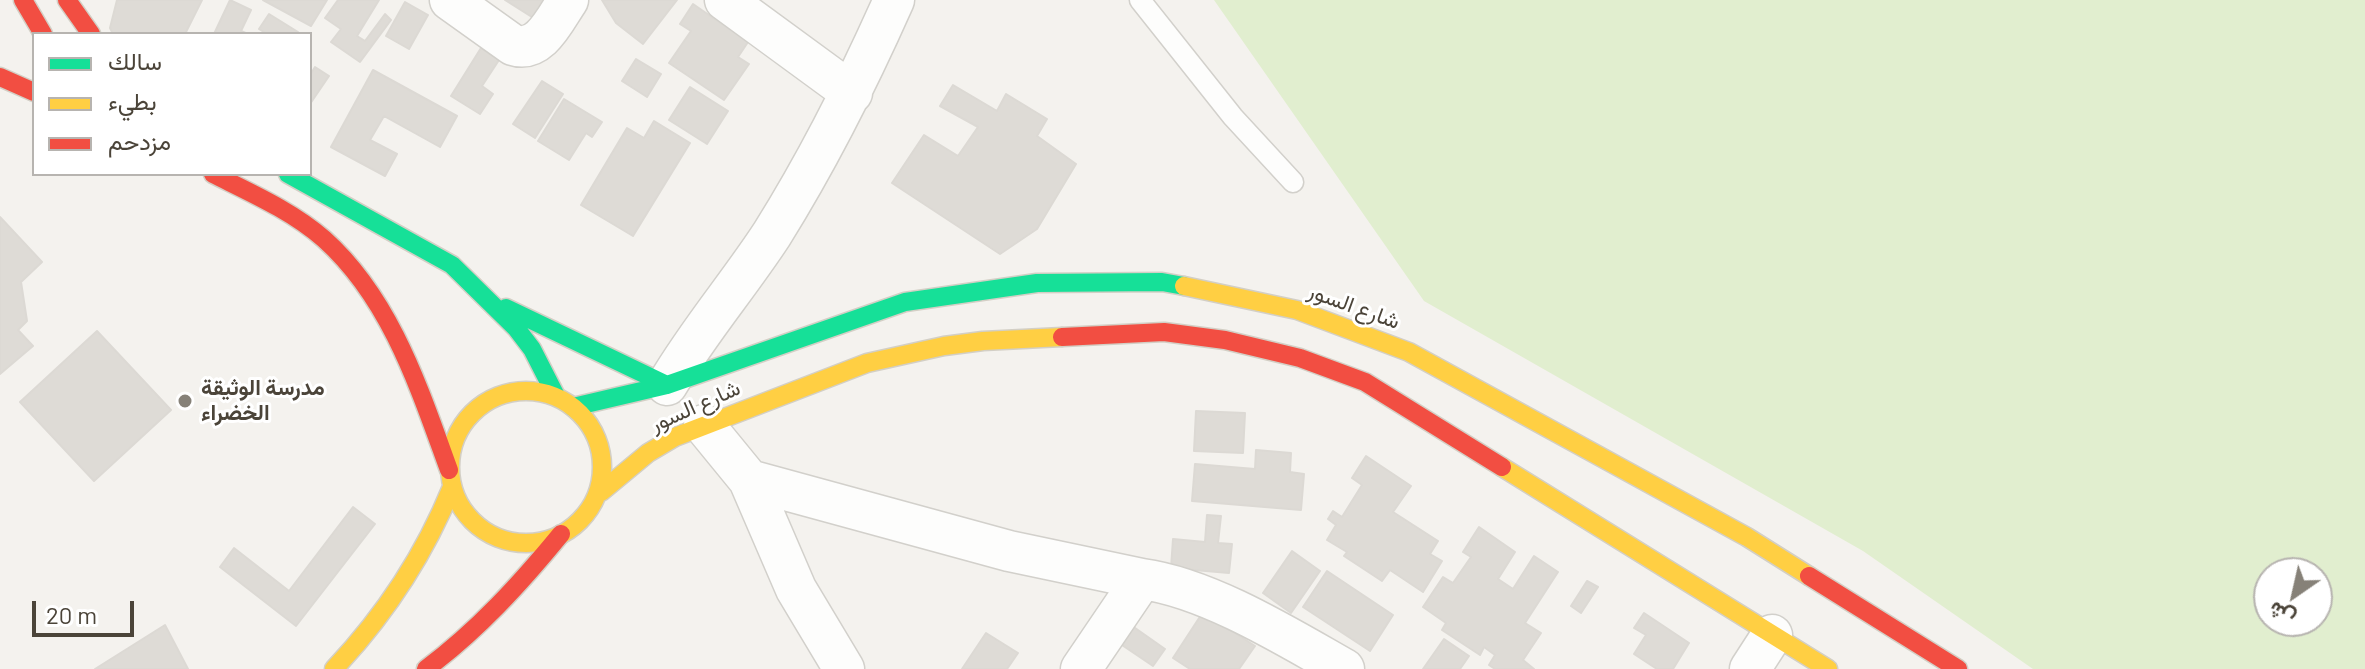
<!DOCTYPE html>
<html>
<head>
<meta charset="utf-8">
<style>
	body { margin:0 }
	#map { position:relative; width:2365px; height:669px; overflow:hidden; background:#f4f2ee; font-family:Barlow,Vazirmatn,sans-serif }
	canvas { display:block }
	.legend { position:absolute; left:32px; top:32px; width:280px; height:144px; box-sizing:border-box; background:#fff; border:2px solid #b7b4b0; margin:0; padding:10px 14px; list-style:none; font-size:24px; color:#4b4439 }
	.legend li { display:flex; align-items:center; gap:16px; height:40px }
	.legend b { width:40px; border:2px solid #b7b4b0 }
	.north { position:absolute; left:2253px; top:557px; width:80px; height:80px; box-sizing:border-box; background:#fff; border:2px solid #b7b4b0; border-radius:50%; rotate:214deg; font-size:22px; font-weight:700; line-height:32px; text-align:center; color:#4b4439 }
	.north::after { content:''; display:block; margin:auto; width:28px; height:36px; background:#868178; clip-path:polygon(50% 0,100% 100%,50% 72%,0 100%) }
	.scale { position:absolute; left:32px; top:601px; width:102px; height:36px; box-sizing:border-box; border:4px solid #4b4439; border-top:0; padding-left:10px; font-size:24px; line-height:28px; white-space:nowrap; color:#4b4439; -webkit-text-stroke:6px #fff; paint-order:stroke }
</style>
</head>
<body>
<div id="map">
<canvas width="2365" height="669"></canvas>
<ul class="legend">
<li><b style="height:10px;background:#16e098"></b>سالك</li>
<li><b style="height:10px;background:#ffcf43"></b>بطيء</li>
<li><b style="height:10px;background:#f24e42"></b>مزدحم</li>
</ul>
<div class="north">ش</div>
<div class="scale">20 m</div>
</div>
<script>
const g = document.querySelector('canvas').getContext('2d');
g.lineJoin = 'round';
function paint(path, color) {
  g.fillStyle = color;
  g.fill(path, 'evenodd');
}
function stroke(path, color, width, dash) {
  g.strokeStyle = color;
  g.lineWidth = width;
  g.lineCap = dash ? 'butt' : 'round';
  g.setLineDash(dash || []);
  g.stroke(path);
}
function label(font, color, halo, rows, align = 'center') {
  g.font = font + ' Barlow,Vazirmatn,sans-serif';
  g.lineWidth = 6;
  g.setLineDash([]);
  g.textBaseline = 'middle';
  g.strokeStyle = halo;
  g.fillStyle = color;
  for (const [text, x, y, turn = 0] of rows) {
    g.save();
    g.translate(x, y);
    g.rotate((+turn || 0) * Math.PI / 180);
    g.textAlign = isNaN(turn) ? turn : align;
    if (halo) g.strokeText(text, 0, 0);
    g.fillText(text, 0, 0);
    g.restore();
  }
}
paint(new Path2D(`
	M1214 0H2365V669H2033L1863 551 1424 301ZM2269 573H2317V621H2269Z`), '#e1eecf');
const building = new Path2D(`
	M117 0H202L185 34H113L110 28Z
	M230 0 251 10 241 31 248 34H214Z
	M263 0H327L311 26Z
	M338 0H379L357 36 365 41 385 14 391 20 360 62 331 42 341 29 325 18Z
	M505 0H547L535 19Z
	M602 0H677L643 44 616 23Z
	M405 2 428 15 409 49 386 36Z
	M693 4 748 42 738 57 749 64 724 100 669 63 691 31 680 24Z
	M269 14 298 32 297 34H267L259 29Z
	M481 48 499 60 482 86 493 94 480 114 451 96Z
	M636 59 661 74 647 97 622 81Z
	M315 67 329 76 310 104V75Z
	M373 70 457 116 440 147 384 116 370 140 397 154 385 176 331 147Z
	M542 81 563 94 535 138 513 124Z
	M953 85 997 111 1006 94 1047 119 1037 136 1076 164 1037 229 1000 254 892 183 924 135 958 156 978 127 940 106Z
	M690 87 728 111 707 144 669 120Z
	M564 99 602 122 592 137 586 133 569 160 538 141Z
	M654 121 690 143 633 236 581 205 627 128 644 138Z
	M0 217 42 262 21 282 27 321 18 330 33 346 0 374Z
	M97 331 171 410 94 481 20 402Z
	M1196 411 1245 413 1243 453 1194 451Z
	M1256 450 1291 453 1290 472 1304 474 1301 510 1192 501 1195 464 1255 469Z
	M1366 456 1411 486 1393 512 1438 541 1430 554 1442 561 1423 592 1390 570 1382 581 1344 556 1347 552 1327 540 1336 525 1328 519 1333 511 1342 517 1362 485 1352 478Z
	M353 507 375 524 296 626 220 567 234 548 289 591Z
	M1207 515 1221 516 1218 543 1232 544 1229 573 1171 568 1173 539 1205 542Z
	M1479 527 1515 552 1498 579 1513 589 1534 556 1558 572 1525 623 1541 633 1523 660 1534 669H1495L1489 665 1495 655 1484 647 1480 655 1442 630 1446 623 1423 607 1443 577 1453 583 1471 557 1463 552Z
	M1292 551 1320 571 1291 613 1263 593Z
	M1327 571 1393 615 1370 651 1303 607Z
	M1587 581 1598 587 1581 613 1571 606Z
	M1203 612 1255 646 1239 669H1190L1173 658Z
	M1644 613 1689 643 1673 669H1657L1634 654 1646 635 1634 628Z
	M1128 623 1165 649 1153 666 1116 641Z
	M165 625 188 669H95Z
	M986 633 1018 653 1007 669H962Z
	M1444 639 1469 656 1460 669H1423Z`);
paint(building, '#dedbd6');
stroke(building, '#dcd9d4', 2);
const lane = new Path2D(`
	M1140 0 1233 117 1293 182`);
const street = new Path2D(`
	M450 0 513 45C540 54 555 19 568 0
	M725 0 852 93
	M667 385C698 332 738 286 772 234 819 159 858 81 894 0
	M704 425 749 480 1009 551 1142 579
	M749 480 796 589 844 669
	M1081 669 1142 579C1208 588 1286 636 1344 669
	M1750 669 1772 635`);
const fast = new Path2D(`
	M288 174 452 265 516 328 532 349 556 396
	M506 308 667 385
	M573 407 667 385 905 302 1037 283 1162 282 1184 286`);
const slow = new Path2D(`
	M1184 286 1297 310 1409 352 1747 537 1809 576
	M450 467a76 76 0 1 1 152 0a76 76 0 1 1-152 0Z
	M1502 467 1828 669
	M601 492 648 453 675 437 867 363 944 346 983 341 1062 337
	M334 669C385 615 424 556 452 487`);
const jam = new Path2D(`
	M23 0 43 34
	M67 0 91 34
	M0 77 34 92
	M213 174C251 193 292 211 324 239 391 299 419 388 449 470
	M1062 337 1164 332 1225 340 1300 358 1365 382 1502 467
	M1809 576 1958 669
	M426 669C478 630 520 584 561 534`);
stroke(lane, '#d2d0cb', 23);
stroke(street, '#d2d0cb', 43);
stroke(fast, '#d3cfc5', 21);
stroke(slow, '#d3cfc5', 21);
stroke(jam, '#d3cfc5', 21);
stroke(lane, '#fdfdfc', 20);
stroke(street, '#fdfdfc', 40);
stroke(fast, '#16e098', 18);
stroke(slow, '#ffcf43', 18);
stroke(jam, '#f24e42', 18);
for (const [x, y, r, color] of [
	[185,401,8,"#868178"]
]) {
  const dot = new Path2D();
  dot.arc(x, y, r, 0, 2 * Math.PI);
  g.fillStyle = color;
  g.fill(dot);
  stroke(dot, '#fff', 3);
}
label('22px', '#4b4439', '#fff', [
	["شارع السور",1354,306,20],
	["شارع السور",695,406,-24]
]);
label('bold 22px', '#4b4439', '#fff', [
	["مدرسة الوثيقة",201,388],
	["الخضراء",201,413]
], 'left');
</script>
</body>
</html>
